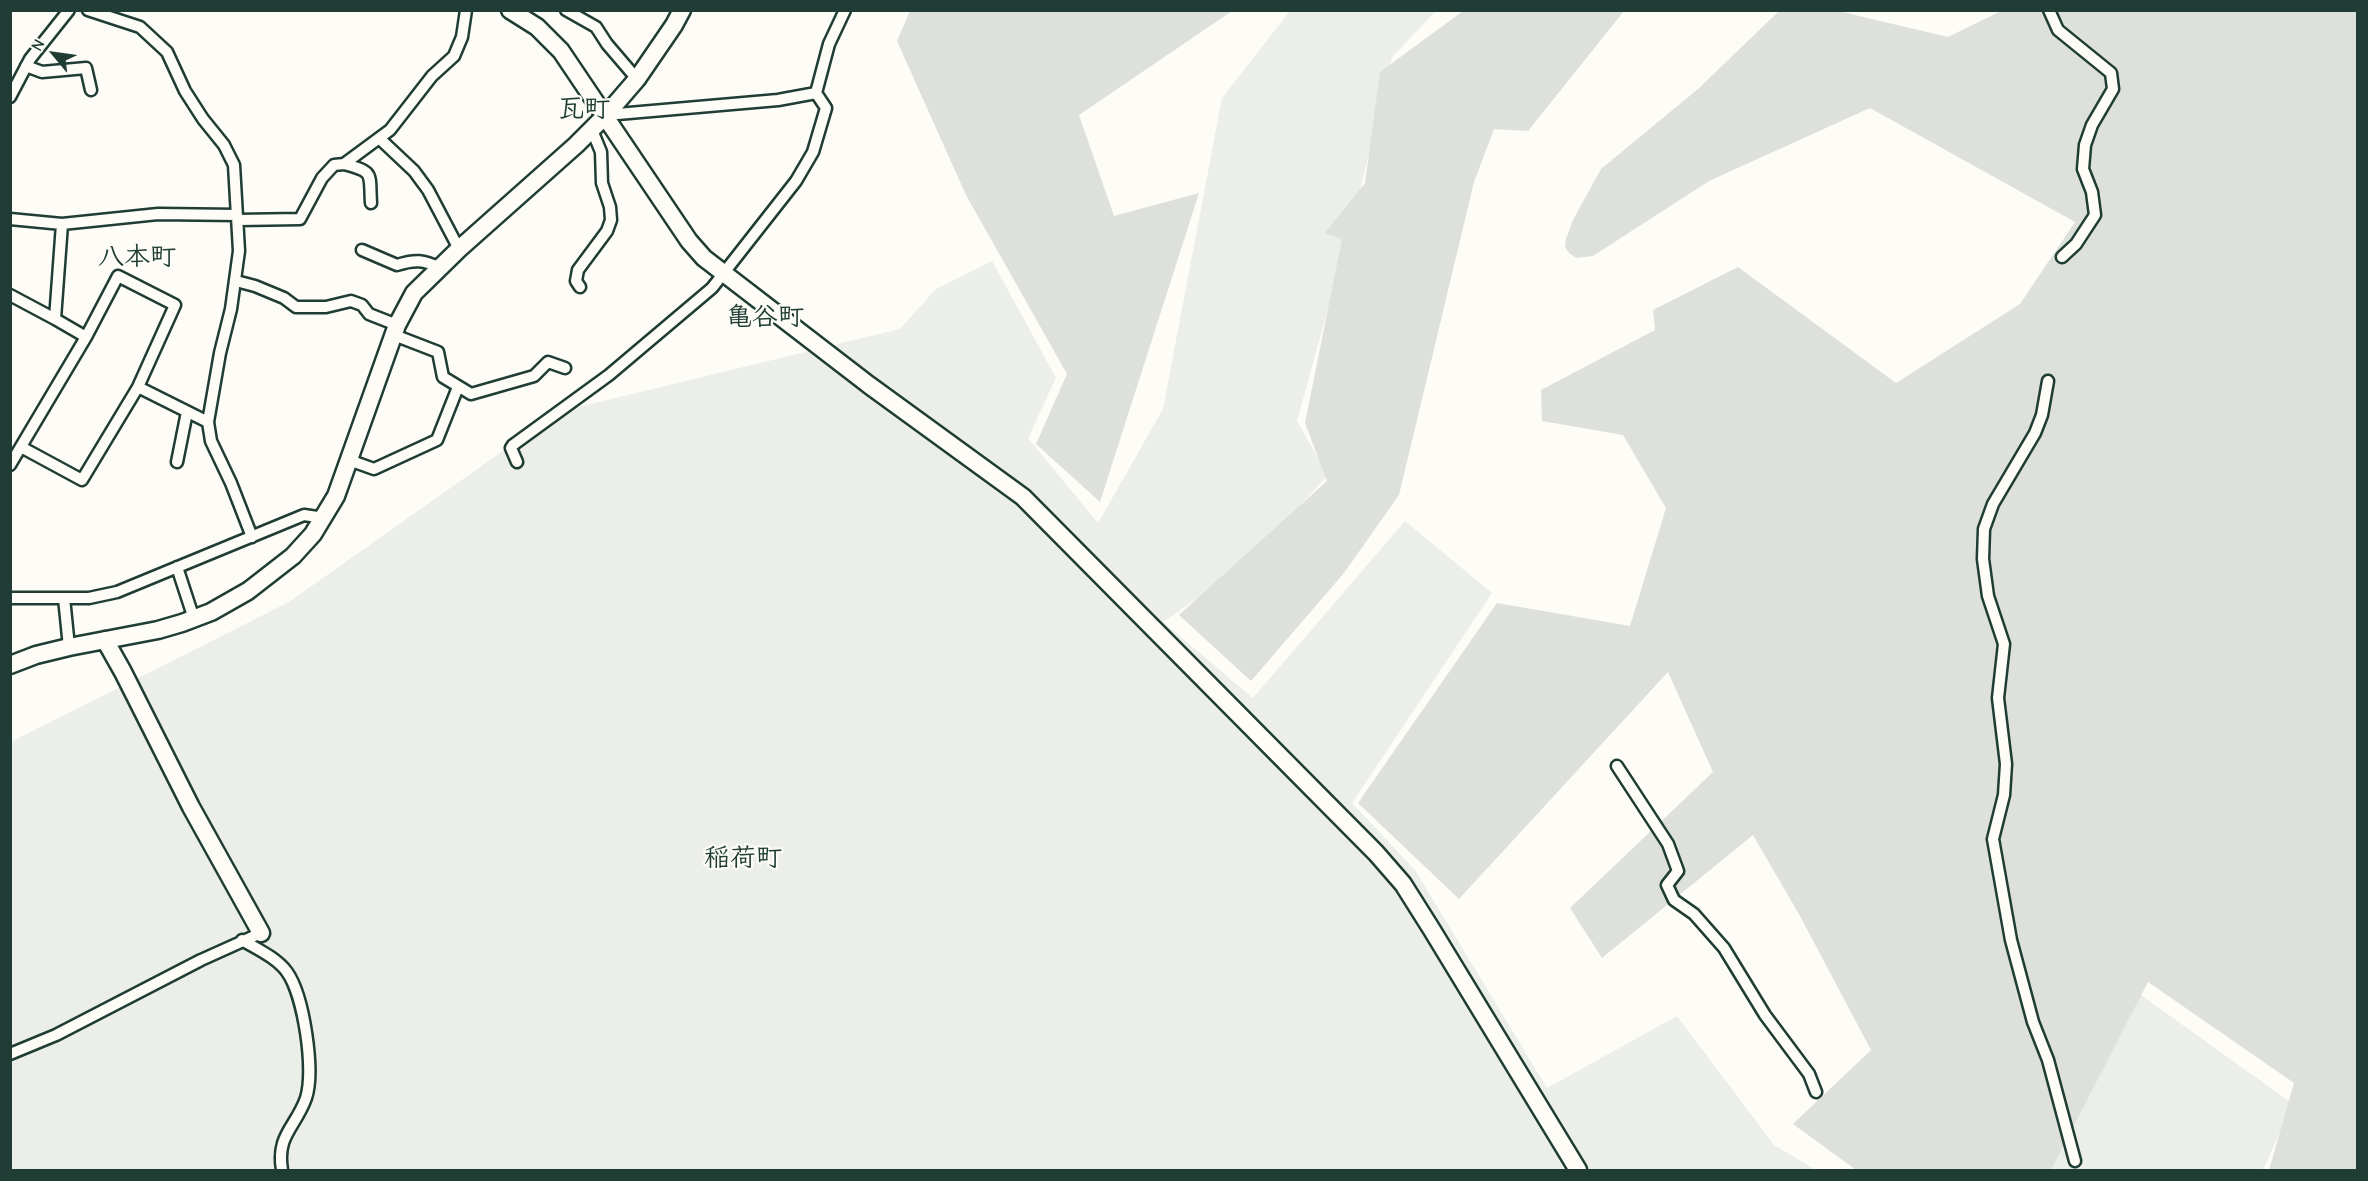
<!DOCTYPE html>
<html>
<head>
<meta charset="utf-8">
<style>
	body { margin:0 }
	#map { position:relative; width:2368px; height:1181px; overflow:hidden; background:#fdfcf7; font-family:"Comic Neue",sans-serif }
	canvas { display:block }
	.frame { position:absolute; inset:0; border:12px solid #1f3d34; pointer-events:none }
	.north { position:absolute; left:24px; top:24px; width:60px; height:60px; -webkit-text-stroke:4px #fdfcf7; paint-order:stroke; rotate:299deg; font-size:16px; font-weight:700; line-height:24px; text-align:center; color:#1f3d34 }
	.north::after { content:''; display:block; margin:auto; width:21px; height:27px; background:#1f3d34; clip-path:polygon(50% 0,100% 100%,50% 72%,0 100%) }
</style>
</head>
<body>
<div id="map">
<canvas width="2368" height="1181"></canvas>
<div class="frame"></div>
<div class="north">N</div>
</div>
<script>
const g = document.querySelector('canvas').getContext('2d');
g.lineJoin = 'round';
function paint(path, color) {
  g.fillStyle = color;
  g.fill(path, 'evenodd');
}
function stroke(path, color, width, dash) {
  g.strokeStyle = color;
  g.lineWidth = width;
  g.lineCap = dash ? 'butt' : 'round';
  g.setLineDash(dash || []);
  g.stroke(path);
}
function label(font, color, halo, rows, align = 'center') {
  g.font = font + ' "Comic Neue","Klee One",sans-serif';
  g.lineWidth = 4.5;
  g.setLineDash([]);
  g.textBaseline = 'middle';
  g.strokeStyle = halo;
  g.fillStyle = color;
  for (const [text, x, y, turn = 0] of rows) {
    g.save();
    g.translate(x, y);
    g.rotate((+turn || 0) * Math.PI / 180);
    g.textAlign = isNaN(turn) ? turn : align;
    if (halo) g.strokeText(text, 0, 0);
    g.fillText(text, 0, 0);
    g.restore();
  }
}
paint(new Path2D(`
	M1290 11H1436L1392 57 1354 215 1297 421 1328 475 1243 567 1163 622 1253 698 1405 521 1492 593 1352 803 1415 870 1547 1088 1677 1016 1774 1145 1816 1170H11V742L289 602 558 412 900 329 936 289 992 261 1056 378 1028 438 1098 523 1163 409 1222 98Z
	M2134 990 2293 1104 2263 1170H2042Z`), '#eceee9');
paint(new Path2D(`
	M910 11H1232L1079 115 1114 216 1199 193 1100 502 1036 444 1067 374 966 195 897 41Z
	M1463 11H1624L1528 131 1494 129 1474 182 1399 495 1344 573 1251 681 1179 615 1327 481 1305 423 1342 239 1325 233 1365 183 1380 72Z
	M1779 11H1838L1948 37 2001 11H2357V1170H2269L2294 1083 2148 982 2051 1170H1856L1793 1124 1871 1050 1800 916 1753 835 1602 958 1570 908 1713 772 1668 672 1459 899 1358 803 1497 603 1630 626 1666 508 1623 435 1542 421 1541 390 1655 330 1653 310 1738 267 1896 383 2020 304 2075 222 1870 108 1709 181 1593 256 1577 258 1570 254 1565 247 1566 239 1573 220 1601 169 1698 89Z`), '#dde0db');
const street = new Path2D(`
	M88 10 140 27 167 52 185 91 203 119 224 145 234 165 239 251 231 309 220 353 208 422 211 441 231 483 252 537
	M566 10 596 27 607 44 637 79
	M2049 10 2058 30 2111 73 2113 89 2092 125 2085 145 2083 169 2092 192 2095 215 2076 244 2062 257
	M26 66 42 72 86 68 91 90
	M10 97 30 59 69 10
	M606 115 778 100 816 93
	M379 138 414 171 428 190 459 249
	M344 164C375 172 369 173 371 203
	M10 219 62 224 158 214 237 215
	M238 220 300 219 322 178 334 165 344 164 390 130 432 76 454 56 462 37 466 10
	M62 224 55 319 86 337
	M362 250 397 265C415 259 424 260 440 268
	M236 281 255 286 284 298 296 307H326L351 301 362 305 369 314 397 325
	M580 287 576 281 578 270 607 231 611 220 610 207 602 183 601 152 592 130
	M10 295 55 319
	M394 335 438 352 443 377 471 394 534 376 548 362 565 368
	M2048 381 2042 415 2035 433 1993 504 1984 529 1983 559 1988 596 2004 644 1998 698 2006 764 2004 795 1993 839 2011 940 2033 1022 2048 1060 2075 1161
	M138 387 208 422
	M349 460 374 469 437 440 458 387
	M177 462 187 412
	M517 462 511 448 513 445 609 375 712 288 796 181 813 152 826 108 816 93 829 44 845 10
	M10 465 86 337 118 276 175 305 138 387 82 480 21 447
	M177 567 194 619
	M10 598H89L117 592 304 515 324 518
	M64 598 69 647
	M1617 766 1668 844 1678 871 1667 885 1674 900 1694 914 1724 948 1765 1015 1809 1074 1816 1092
	M242 940C257 949 277 958 287 972 304 996 315 1071 306 1098 296 1127 276 1135 282 1170
	M10 1054 56 1035 201 960 261 933`);
const secondary = new Path2D(`
	M510 10 537 27 561 51 689 241 704 258 869 385 1023 497 1376 853 1403 884 1432 930 1578 1170
	M105 640 123 672 191 807 261 933
	M10 665 36 655 69 647 158 630 182 623 211 612 248 591 293 556 313 534 336 496 397 325 414 293 459 249 576 145 606 115 637 79 674 25 682 10`);
stroke(street, '#1f3d34', 15);
stroke(secondary, '#1f3d34', 21);
stroke(street, '#fdfcf7', 10);
stroke(secondary, '#fdfcf7', 16);
label('bold 26px', '#1f3d34', '#fdfcf7', [
	["瓦町",584,110],
	["八本町",137,258],
	["亀谷町",765,318],
	["稲荷町",743,859]
]);
</script>
</body>
</html>
